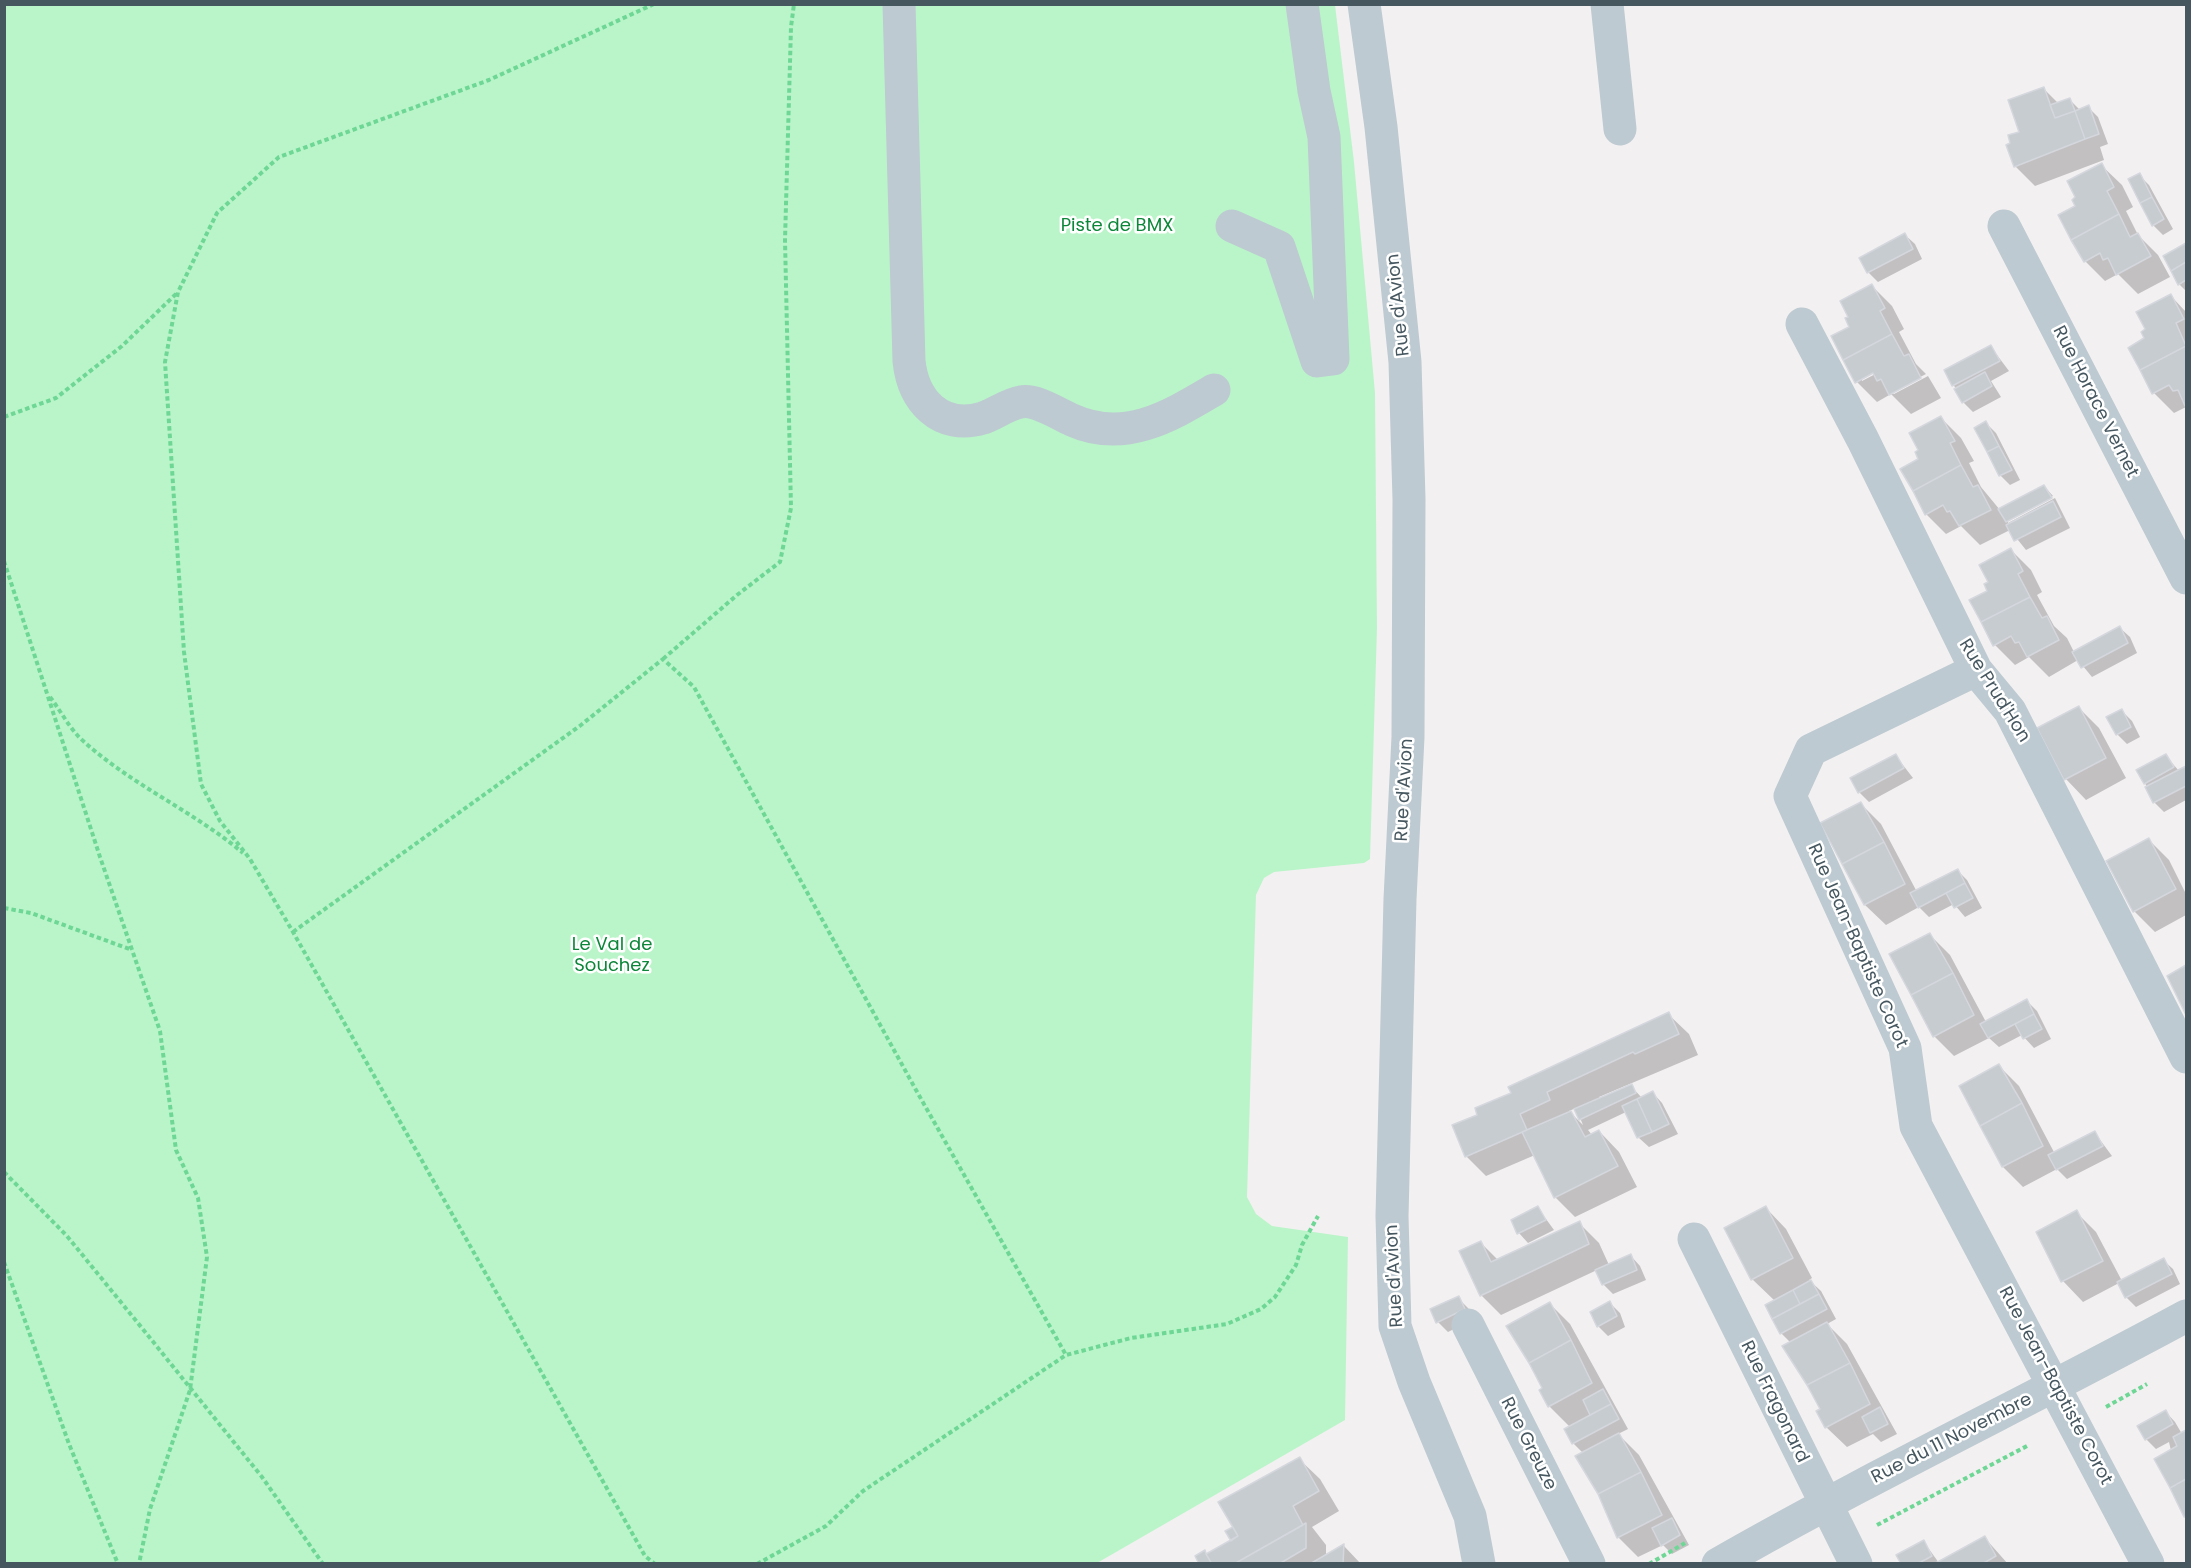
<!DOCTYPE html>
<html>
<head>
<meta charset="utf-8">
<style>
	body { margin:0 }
	#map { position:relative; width:2191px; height:1568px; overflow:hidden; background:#f3f0f1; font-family:Poppins,sans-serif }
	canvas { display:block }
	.frame { position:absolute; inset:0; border:6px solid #465760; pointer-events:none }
</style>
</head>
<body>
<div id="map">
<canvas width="2191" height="1568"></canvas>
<div class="frame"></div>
</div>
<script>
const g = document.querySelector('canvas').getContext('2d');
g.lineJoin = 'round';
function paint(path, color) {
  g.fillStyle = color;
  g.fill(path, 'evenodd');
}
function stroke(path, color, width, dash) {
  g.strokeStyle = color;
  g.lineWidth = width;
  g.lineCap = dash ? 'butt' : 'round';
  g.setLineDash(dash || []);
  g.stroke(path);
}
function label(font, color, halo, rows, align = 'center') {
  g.font = font + ' Poppins,sans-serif';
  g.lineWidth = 5;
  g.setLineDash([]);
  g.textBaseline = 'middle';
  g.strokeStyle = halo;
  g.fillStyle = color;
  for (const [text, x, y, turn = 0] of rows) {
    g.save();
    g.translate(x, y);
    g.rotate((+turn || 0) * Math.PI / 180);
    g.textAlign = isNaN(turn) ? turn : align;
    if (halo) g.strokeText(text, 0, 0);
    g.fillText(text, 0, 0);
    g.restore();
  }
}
paint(new Path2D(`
	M5 5H1335L1354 162 1375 393 1377 628 1370 859 1364 863 1274 872 1264 878 1256 895 1247 1197 1256 1214 1272 1226 1348 1237 1345 1420 1097 1563 5 1564Z`), '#baf5c9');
paint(new Path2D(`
	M2044 89 2059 104 2070 100 2080 110 2088 107 2098 117 2108 144 2100 147 2104 160 2035 186 2015 166 2021 132Z
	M2101 165 2122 185 2133 207 2126 211 2138 235 2158 255 2170 277 2138 294 2118 274 2105 281 2085 261 2077 207Z
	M2139 175 2149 185 2173 229 2163 235 2153 225Z
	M1905 235 1915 244 1922 259 1878 282 1868 272Z
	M2186 245V291L2179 284 2165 256Z
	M1872 286 1892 306 1904 329 1899 332 1916 364 1926 374 1891 392 1894 394 1928 376 1941 398 1911 414 1891 394 1877 402 1857 382 1833 337 1851 327ZM1879 368 1881 371 1862 381V378Z
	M2171 296 2186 312V407L2174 413 2154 393 2146 339Z
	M1991 347 2009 371 1991 381 2001 397 1973 412 1963 402 1946 371Z
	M1941 418 1961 438 1974 461 1969 463 1981 487 2000 510 2044 486 2053 496 2008 519V523L2055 498 2070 528 2026 550 2010 530 1980 545 1961 526 1946 534 1926 514 1920 460Z
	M1986 423 1996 433 2020 480 2010 485 2000 475Z
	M2011 550 2031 570 2042 592 2037 595 2054 626 2067 638 2074 652 2120 628 2130 637 2137 653 2092 677 2078 660 2049 677 2029 657 2015 665 1995 645 1989 591 1990 582Z
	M2079 708 2099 728 2126 778 2086 800 2066 779 2039 729Z
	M2122 711 2132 721 2140 737 2127 744 2117 734Z
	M1896 756 1913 778 1869 802 1859 792Z
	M2166 756 2179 771 2186 768V800L2164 812 2154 802 2145 783Z
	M1861 804 1881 824 1917 892 1958 871 1967 880 1982 908 1965 917 1954 904 1929 917 1919 907 1886 925 1865 905 1822 824Z
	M2149 840 2169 860 2186 894V915L2155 932 2134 911 2108 861Z
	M1930 935 1950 955 1986 1022 2027 1001 2037 1011 2051 1039 2034 1048 2022 1035 1999 1047 1989 1038 1954 1056 1934 1036Z
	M2186 967V1011L2169 976Z
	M1668 1014 1689 1034 1698 1055 1599 1097 1600 1100 1631 1086 1642 1098 1653 1093 1662 1103 1678 1134 1649 1147 1639 1138 1626 1112 1588 1130 1592 1135 1599 1131 1619 1152 1637 1187 1575 1217 1555 1197 1535 1155 1486 1176 1466 1156 1479 1116 1513 1094ZM1576 1108 1583 1125 1569 1111Z
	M1999 1066 2019 1086 2055 1154 2095 1133 2112 1156 2067 1179 2057 1169 2023 1187 2003 1167Z
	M1538 1208 1554 1230 1528 1243 1519 1233Z
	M1766 1208 1786 1229 1812 1278 1809 1280 1821 1291 1836 1319 1827 1324 1847 1344 1897 1434 1881 1442 1873 1434 1847 1447 1826 1427 1822 1410 1791 1343 1781 1333 1767 1305 1775 1301 1752 1279Z
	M2076 1212 2096 1232 2122 1281 2163 1260 2173 1269 2180 1284 2136 1307 2126 1297 2119 1283 2083 1302 2063 1281 2038 1233Z
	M1579 1223 1599 1243 1609 1265 1631 1256 1640 1266 1646 1280 1613 1294 1603 1284 1597 1270 1501 1315 1481 1295V1243L1498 1260Z
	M1458 1298 1468 1308 1474 1319 1448 1332 1438 1322Z
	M1610 1303 1620 1313 1625 1327 1608 1336 1598 1326Z
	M1550 1304 1570 1324 1628 1429 1618 1434 1639 1455 1689 1545 1672 1554 1663 1545 1638 1557 1618 1537 1583 1453 1573 1443 1570 1427 1549 1406 1544 1389Z
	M2166 1412 2175 1422 2182 1434 2186 1432V1517L2169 1442 2156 1449 2146 1439Z
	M1299 1459 1320 1479 1339 1511 1312 1527 1326 1545V1556L1344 1546 1361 1564H1201L1204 1552 1207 1555 1233 1541 1232 1529Z
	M1985 1538 2008 1564H1903L1924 1542 1939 1563Z`), '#0003');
const building = new Path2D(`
	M2044 87 2055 118 2075 111 2085 139 2014 167 2006 145 2010 143 2008 135 2019 132 2008 100Z
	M2070 98 2075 111 2055 118 2050 105Z
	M2089 105 2099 134 2085 139 2075 111Z
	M2102 163 2114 187 2107 191 2119 214 2071 240 2058 215 2075 206 2072 200 2075 197 2067 181Z
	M2140 173 2152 197 2140 203 2128 179Z
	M2152 197 2164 219 2152 226 2140 203Z
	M2119 214 2130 237 2138 233 2151 256 2116 275 2108 258 2103 260 2100 253 2084 262 2071 240Z
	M1905 233 1913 249 1867 273 1859 258Z
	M2186 243V262L2171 271 2163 256Z
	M2186 262V280L2178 285 2171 271Z
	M1872 284 1885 308 1880 311 1892 334 1843 360 1831 336 1849 327 1845 318 1848 317 1840 301Z
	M2171 294 2184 319 2176 323 2186 346 2140 370 2128 348 2144 338 2141 332 2145 329 2136 312Z
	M1892 334 1904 356 1909 354 1921 378 1889 395 1881 379 1877 381 1873 373 1855 383 1843 360Z
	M1991 345 2000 361 1952 386 1944 370Z
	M2186 346V405L2185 406 2178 390 2173 391 2169 385 2152 394 2140 370Z
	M1985 372 1992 386 1962 403 1954 389Z
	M1941 416 1955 441 1950 443 1961 465 1913 491 1900 469 1918 459 1915 452 1918 450 1909 433Z
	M1986 421 1999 446 1987 452 1974 428Z
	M1999 446 2012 470 1999 476 1987 452Z
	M1961 465 1973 487 1978 485 1991 510 1959 526 1950 511 1947 512 1943 505 1925 515 1913 491Z
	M2044 485 2052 498 2006 522 1998 509Z
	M2053 501 2061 517 2014 541 2006 525Z
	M2011 548 2023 571 2018 574 2030 597 1981 622 1969 600 1987 591 1984 584 1988 582 1979 565Z
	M2030 597 2042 618 2047 616 2059 640 2027 657 2019 642 2015 643 2011 636 1993 646 1981 622Z
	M2120 626 2128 643 2081 668 2072 652Z
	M2079 706 2106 758 2064 780 2037 728Z
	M2122 709 2131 727 2116 735 2106 717Z
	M1896 754 1904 768 1858 793 1850 778Z
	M2166 754 2174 767 2144 784 2136 770Z
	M2186 766V786L2153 803 2145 787Z
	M1861 802 1884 842 1842 864 1820 823Z
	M2149 838 2176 889 2133 912 2106 861Z
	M1884 842 1905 884 1864 905 1842 864Z
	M1958 869 1965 883 1918 908 1910 893Z
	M1965 883 1973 898 1954 908 1946 893Z
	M1930 933 1953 973 1911 995 1889 954Z
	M2186 965V1015L2167 976Z
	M1953 973 1974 1015 1933 1037 1911 995Z
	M2027 999 2034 1014 1988 1038 1980 1024Z
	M1669 1012 1679 1034 1635 1054 1633 1052 1547 1092 1550 1100 1520 1114 1527 1130 1465 1157 1452 1125 1477 1115 1475 1108 1511 1093 1508 1087Z
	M2034 1014 2042 1029 2023 1039 2015 1024Z
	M1999 1064 2022 1103 1980 1126 1959 1086Z
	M1632 1084 1636 1093 1579 1120 1574 1109Z
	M1653 1091 1669 1124 1652 1132 1637 1099Z
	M1637 1099 1652 1132 1637 1138 1622 1106Z
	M2022 1103 2043 1146 2002 1167 1980 1126Z
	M1571 1111 1585 1137 1599 1130 1618 1166 1554 1198 1522 1132Z
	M2095 1131 2103 1146 2056 1170 2048 1155Z
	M1538 1206 1546 1220 1517 1234 1511 1220Z
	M1766 1206 1793 1258 1751 1280 1724 1228Z
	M2077 1210 2103 1261 2061 1282 2036 1232Z
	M1580 1221 1589 1244 1480 1296 1459 1251 1481 1241 1491 1262Z
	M1631 1254 1637 1270 1602 1285 1595 1270Z
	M2164 1258 2172 1274 2125 1298 2117 1282Z
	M1811 1280 1819 1294 1800 1304 1793 1290Z
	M1793 1290 1800 1304 1772 1319 1765 1305Z
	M1819 1294 1827 1309 1780 1334 1772 1319Z
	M1459 1296 1465 1309 1436 1323 1430 1309Z
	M1610 1301 1617 1316 1597 1327 1590 1312Z
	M1550 1302 1571 1340 1529 1363 1506 1326Z
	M1827 1322 1850 1363 1807 1385 1782 1346Z
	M1571 1340 1592 1383 1548 1407 1539 1390 1542 1388 1529 1363Z
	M1850 1363 1870 1404 1825 1428 1816 1411 1820 1409 1807 1385Z
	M1603 1389 1611 1404 1590 1415 1583 1400Z
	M1611 1404 1619 1419 1572 1444 1564 1429Z
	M1880 1407 1888 1424 1870 1433 1862 1417Z
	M2166 1410 2173 1424 2145 1440 2137 1426Z
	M2186 1430V1479L2170 1488 2154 1459 2177 1446 2173 1437Z
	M1619 1433 1641 1472 1598 1494 1575 1456Z
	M1300 1457 1319 1491 1293 1506 1303 1525 1234 1564H1212L1206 1554 1238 1536 1218 1502Z
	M1641 1472 1662 1515 1617 1538 1598 1494Z
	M2186 1479V1516L2184 1517 2170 1488Z
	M1672 1518 1680 1535 1661 1546 1652 1528Z
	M1306 1523V1548L1279 1564H1234Z
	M1233 1527 1238 1536 1231 1541 1225 1531Z
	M1985 1536 1996 1556 1982 1564H1934Z
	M1924 1540 1932 1556 1917 1564H1901L1896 1555Z
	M1344 1544 1343 1564H1310Z
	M1205 1550 1206 1554 1212 1564H1199L1195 1556Z`);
paint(building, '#c7ccd0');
stroke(building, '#d4d7dd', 1.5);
stroke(new Path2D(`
	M654 4 489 80 279 157 217 213 178 292 165 362 184 652 201 784 220 821 250 859 293 932 645 1556 655 1564
	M4 417 56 398 122 346 177 293
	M4 561 100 857 160 1031 176 1150 198 1198 207 1257 190 1390 150 1509 139 1564
	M663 659 737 595 780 562 791 508 785 240 791 27 794 4
	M50 697C60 710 69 727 80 738 129 784 192 810 243 853
	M4 908 31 913 132 950
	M293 932 581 725 663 659 694 687 916 1090 1066 1355
	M4 1172 67 1236 146 1333 262 1477 323 1564
	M4 1262 69 1444 118 1564
	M2106 1407 2147 1384
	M1877 1525 2027 1446
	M757 1564 826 1526 863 1491 1066 1355 1131 1338 1227 1324 1261 1309 1275 1297 1296 1265 1302 1245 1318 1216
	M1649 1564 1685 1543`), '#6ed795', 4, [4.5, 3]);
stroke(new Path2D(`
	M899 4 909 361C913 400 940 431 983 418 995 414 1008 404 1021 402 1036 399 1058 414 1072 420 1125 444 1170 416 1214 390
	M1364 4 1381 127 1405 362 1409 499 1408 737 1400 899 1392 1216 1395 1326 1414 1382 1470 1516 1479 1564
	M1607 4 1620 129
	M1232 226 1279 247 1317 361 1333 359 1324 137 1314 91 1302 4
	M2004 226 2186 578
	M1802 324 1863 440 1976 670 2010 711 2186 1057
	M1976 670 1811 750 1790 796 1905 1048 1916 1126 2148 1564
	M1694 1239 1856 1564
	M1468 1325 1589 1564
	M1718 1564C1872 1476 2031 1400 2186 1316`), '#bdcad1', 33);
label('18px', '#0c8639', '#fff', [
	["Piste de BMX",1117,226],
	["Le Val de",612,945],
	["Souchez",612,966]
]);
label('18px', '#465760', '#fff', [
	["Rue d'Avion",1399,305,-96],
	["Rue Horace Vernet",2095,402,63],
	["Rue Prud'Hon",1994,691,58],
	["Rue d'Avion",1405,790,-87],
	["Rue Jean-Baptiste Corot",1857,946,66],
	["Rue d'Avion",1395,1276,-93],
	["Rue Jean-Baptiste Corot",2055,1386,62],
	["Rue Fragonard",1774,1402,64],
	["Rue du 11 Novembre",1952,1439,-27],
	["Rue Greuze",1528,1444,63]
]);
</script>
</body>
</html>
